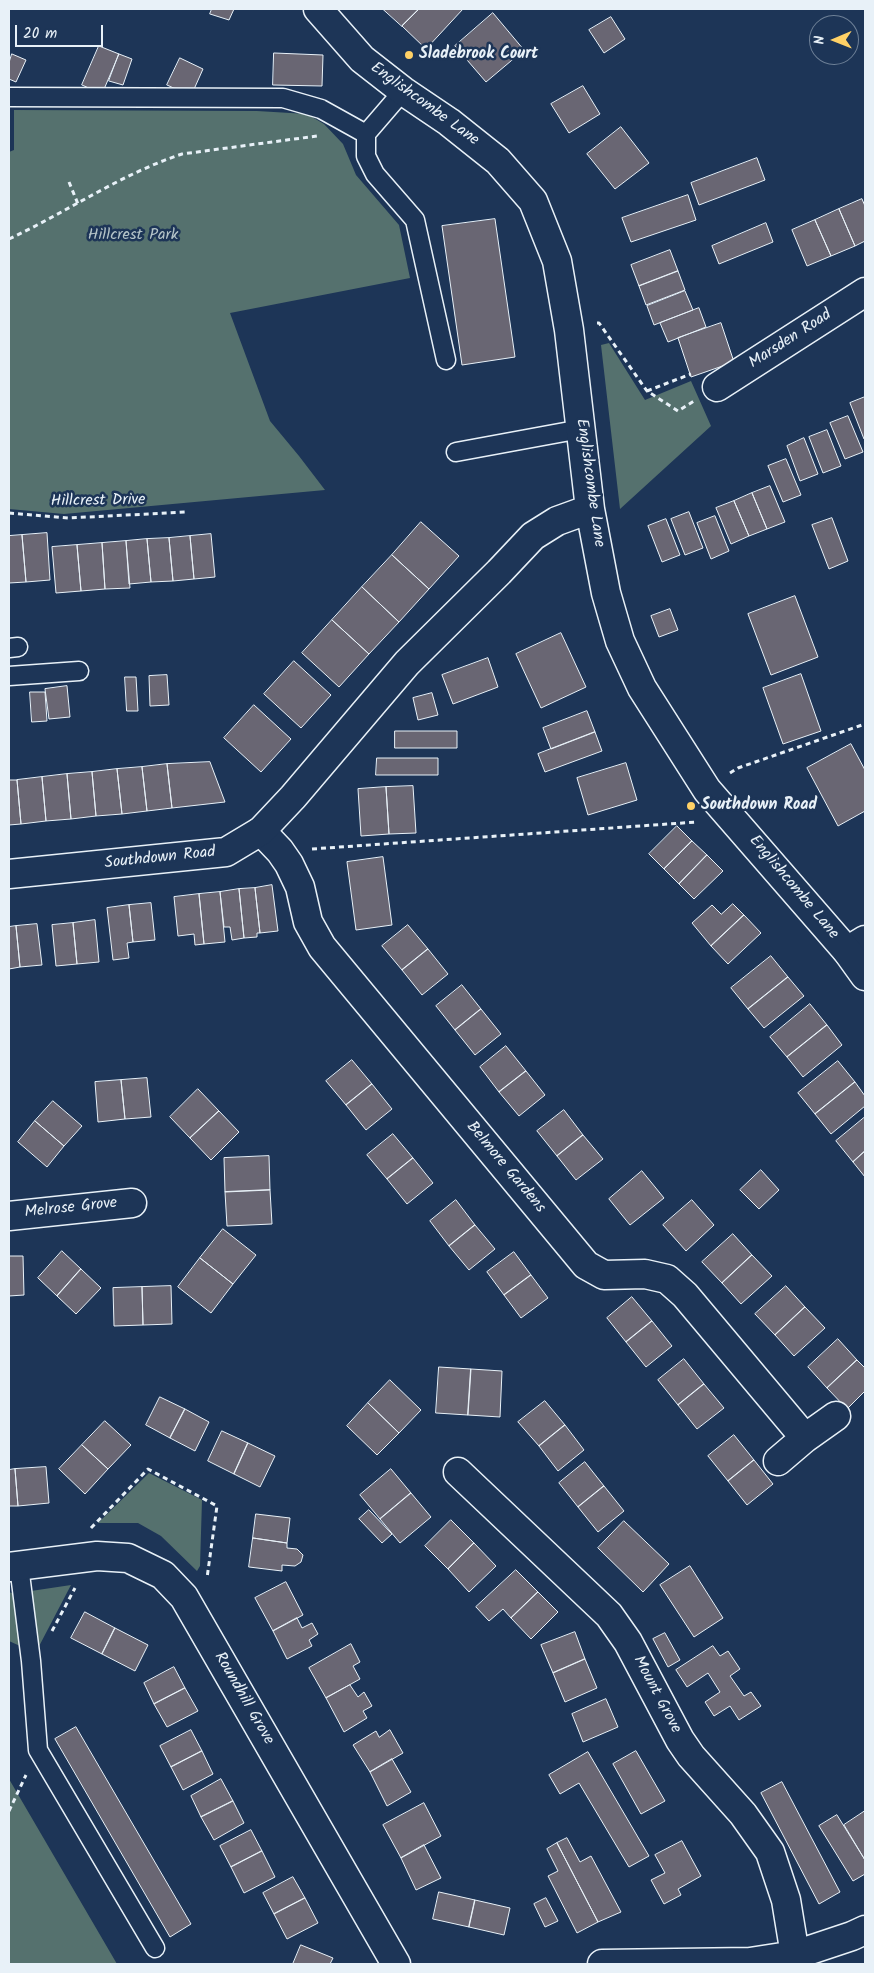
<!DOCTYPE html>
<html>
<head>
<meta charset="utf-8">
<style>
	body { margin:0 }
	#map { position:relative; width:874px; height:1973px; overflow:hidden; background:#1d3557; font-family:Kalam,sans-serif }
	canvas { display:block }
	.frame { position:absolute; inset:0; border:10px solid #e8f1f8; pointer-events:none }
	.north { position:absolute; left:809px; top:15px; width:50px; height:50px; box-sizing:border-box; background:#1d3557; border:1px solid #6e8097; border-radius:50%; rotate:269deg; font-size:14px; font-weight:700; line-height:20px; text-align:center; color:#e8f1f8 }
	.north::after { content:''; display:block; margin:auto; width:18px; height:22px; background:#ffd166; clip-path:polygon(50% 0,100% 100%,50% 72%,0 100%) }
	.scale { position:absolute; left:15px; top:25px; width:88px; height:22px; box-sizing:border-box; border:2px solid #e8f1f8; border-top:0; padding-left:6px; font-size:15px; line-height:18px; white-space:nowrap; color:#e8f1f8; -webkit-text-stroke:4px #1d3557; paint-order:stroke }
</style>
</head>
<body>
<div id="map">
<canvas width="874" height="1973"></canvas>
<div class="frame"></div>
<div class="north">N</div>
<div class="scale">20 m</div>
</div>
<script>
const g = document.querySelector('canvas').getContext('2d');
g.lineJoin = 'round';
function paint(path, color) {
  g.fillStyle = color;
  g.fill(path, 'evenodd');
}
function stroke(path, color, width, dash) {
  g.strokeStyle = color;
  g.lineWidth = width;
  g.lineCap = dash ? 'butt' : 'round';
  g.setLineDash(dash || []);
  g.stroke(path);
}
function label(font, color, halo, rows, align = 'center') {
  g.font = font + ' Kalam,sans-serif';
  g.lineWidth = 5;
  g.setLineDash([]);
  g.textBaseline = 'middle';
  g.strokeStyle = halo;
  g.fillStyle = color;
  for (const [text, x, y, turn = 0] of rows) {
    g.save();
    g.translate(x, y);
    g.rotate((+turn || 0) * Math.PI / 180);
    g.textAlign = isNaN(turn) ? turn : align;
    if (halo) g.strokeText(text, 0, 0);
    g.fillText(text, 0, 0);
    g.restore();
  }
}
paint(new Path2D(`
	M14 110 257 111 307 114 324 124 343 144 356 175 399 225 410 278 230 313 270 421 299 456 325 490 64 514 9 509V152L14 150Z
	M609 343 645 400 691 381 711 426 620 509 601 345Z
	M149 1473 202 1500 200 1566 197 1571 161 1536 138 1523H98Z
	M71 1585 36 1652 28 1596 31 1591Z
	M9 1592 14 1594 20 1646 9 1641Z
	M9 1779 117 1964H9Z`), '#55716e');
const building = new Path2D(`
	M212 9H234L229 20 210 14Z
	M383 9H419L402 26Z
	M419 9H463L426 49 402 26Z
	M493 13 524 50 486 82 455 46Z
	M611 17 625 39 604 53 589 30Z
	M99 46 119 54 102 94 82 85Z
	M274 53 323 55 322 86 273 85Z
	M12 54 26 60 16 82 9 79V63Z
	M119 54 132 59 123 85 109 81Z
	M180 58 203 69 191 96 167 85Z
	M583 86 600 114 569 133 551 104Z
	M621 127 649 163 615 189 587 154Z
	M757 158 765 180 699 205 691 183Z
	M688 195 696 220 631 242 622 218Z
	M862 199 865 206V241L855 246 839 209Z
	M839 209 855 246 831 256 815 220Z
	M495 219 515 357 462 365 442 226Z
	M815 220 831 256 807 266 792 230Z
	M766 223 773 242 719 264 712 246Z
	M670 250 678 271 639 286 631 265Z
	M678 271 685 290 646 305 639 286Z
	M685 291 693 310 654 325 647 306Z
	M699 308 706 327 668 342 660 323Z
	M721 323 734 362 691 377 678 338Z
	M865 397V438L864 439 850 403Z
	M848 416 863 452 845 459 830 423Z
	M827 430 841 466 823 473 809 437Z
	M804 438 818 474 800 481 787 446Z
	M786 459 801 495 783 502 768 466Z
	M770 486 785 522 767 529 752 493Z
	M752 493 767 529 749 536 734 501Z
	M734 501 749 536 731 544 716 508Z
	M689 512 703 548 685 555 671 519Z
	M715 516 729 551 711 559 697 523Z
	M832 518 848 561 829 569 812 525Z
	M666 519 680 555 662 562 648 526Z
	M421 522 459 556 429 589 392 555Z
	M47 533 50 580 26 582 22 535Z
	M211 534 215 577 194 579 190 536Z
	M22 535 26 582 9 583V536Z
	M190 536 194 579 173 581 169 538Z
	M169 538 173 581 151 582 147 539Z
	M147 539 151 582 129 584 126 541Z
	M126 541 130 588 105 589 102 543Z
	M102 543 105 589 81 591 77 545Z
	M77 545 81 591 56 593 52 547Z
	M392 555 429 589 399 622 362 587Z
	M362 587 399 622 369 654 332 620Z
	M795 596 818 657 771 675 748 614Z
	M670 609 678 630 659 637 651 616Z
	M332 620 369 654 339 687 302 653Z
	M561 633 586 687 541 708 516 654Z
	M488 658 498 687 453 704 442 675Z
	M294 661 331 695 301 728 264 694Z
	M801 674 821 731 783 744 763 688Z
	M167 675 169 705 150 706 149 676Z
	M125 677H136L138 711H127Z
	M67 686 70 717 49 719 45 689Z
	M30 692H45L47 721 32 722Z
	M432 693 438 715 418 720 413 698Z
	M254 705 291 739 261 772 224 738Z
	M587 711 595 732 551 749 543 728Z
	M395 731H457V748H395Z
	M595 732 602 751 545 772 538 754Z
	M851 744 865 770V811L838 826 807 768Z
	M377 758H438V775H376Z
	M210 762 225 802 172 808 167 764Z
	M626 763 637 800 588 815 577 778Z
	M167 764 172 808 147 811 142 767Z
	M142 767 147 811 122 814 117 769Z
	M117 769 122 814 96 816 92 772Z
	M92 772 96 816 71 819 67 774Z
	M67 774 71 819 46 821 42 777Z
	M42 777 46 821 21 824 17 780Z
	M9 780H17L21 824 9 825Z
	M413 786 416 833 389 834 386 787Z
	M386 787 389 834 361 836 358 789Z
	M677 826 692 841 664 869 649 854Z
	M692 841 707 855 679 884 664 869Z
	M707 855 723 871 694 899 679 884Z
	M383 857 392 925 356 930 347 862Z
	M272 885 278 931 260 933 255 888Z
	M255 888 260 933H257V937L244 938 239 889Z
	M239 889 244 938 232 940 230 927H224L220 892Z
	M220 892 225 942 204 944 199 894Z
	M199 894 204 944 195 945 194 934 178 936 174 897Z
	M151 903 155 940 133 942 129 905Z
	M733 904 744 915 711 946 692 923 712 905 721 914Z
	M129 905 133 942 127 943 129 958 113 960 107 908Z
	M744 915 761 933 728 964 711 946Z
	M95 920 99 962 77 964 73 923Z
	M73 923 77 964 56 966 52 925Z
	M37 924 42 965 20 967 16 926Z
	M408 925 428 949 402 970 382 946Z
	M16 926 20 967 9 969V927Z
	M428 949 448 974 422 995 402 970Z
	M771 956 788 977 748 1009 731 988Z
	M788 977 804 996 764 1028 748 1009Z
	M462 985 481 1009 455 1030 436 1006Z
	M810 1004 827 1025 787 1057 770 1037Z
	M481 1009 501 1034 475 1055 455 1030Z
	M827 1025 842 1045 803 1077 787 1057Z
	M506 1046 526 1071 499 1092 480 1067Z
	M352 1060 372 1084 346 1105 326 1081Z
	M838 1061 855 1082 815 1114 798 1093Z
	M526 1071 545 1095 519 1116 499 1092Z
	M147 1078 151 1117 125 1119 121 1080Z
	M121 1080 125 1119 98 1122 95 1082Z
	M855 1082 865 1096V1106L831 1134 815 1114Z
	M372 1084 392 1109 366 1130 346 1105Z
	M198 1089 219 1111 190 1138 170 1117Z
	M53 1101 82 1126 64 1146 35 1121Z
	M564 1110 583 1135 557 1156 537 1131Z
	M219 1111 239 1132 211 1160 190 1138Z
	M865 1117V1151L853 1162 836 1141Z
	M35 1121 64 1146 47 1167 18 1142Z
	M393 1134 413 1158 387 1179 367 1155Z
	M583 1135 603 1159 576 1180 557 1156Z
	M865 1151V1177L853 1162Z
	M269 1156 270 1190 225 1192 224 1158Z
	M413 1158 433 1183 407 1204 387 1179Z
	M761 1170 779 1190 759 1209 740 1190Z
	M642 1171 664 1198 630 1225 609 1199Z
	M270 1190 272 1224 227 1226 225 1192Z
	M456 1200 475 1225 449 1246 430 1221Z
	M692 1200 714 1225 686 1251 663 1225Z
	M475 1225 495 1249 469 1270 449 1246Z
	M223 1229 256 1255 233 1284 200 1258Z
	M733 1234 752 1255 722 1283 702 1262Z
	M62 1251 81 1269 57 1296 38 1278Z
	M514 1252 531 1275 504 1295 487 1272Z
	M752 1255 772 1276 741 1304 722 1283Z
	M9 1256H23L24 1295 9 1296Z
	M200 1258 233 1284 211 1313 178 1287Z
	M81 1269 101 1288 76 1314 57 1296Z
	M531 1275 548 1298 521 1318 504 1295Z
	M171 1286 172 1324 143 1325 142 1287Z
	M786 1286 805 1307 775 1335 755 1314Z
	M142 1287 143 1325 114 1326 113 1288Z
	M632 1297 652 1321 626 1342 607 1318Z
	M805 1307 825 1328 794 1356 775 1335Z
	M652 1321 672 1346 646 1367 626 1342Z
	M838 1339 857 1360 827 1388 808 1367Z
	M684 1359 704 1384 678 1405 658 1380Z
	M857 1360 865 1368V1391L847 1409 827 1388Z
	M439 1367 471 1369 468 1415 436 1413Z
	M471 1369 502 1371 500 1417 468 1415Z
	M390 1380 421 1410 399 1433 368 1403Z
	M704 1384 724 1408 697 1429 678 1405Z
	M160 1397 185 1409 170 1438 146 1425Z
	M545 1401 565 1425 539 1446 518 1422Z
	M368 1403 399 1433 377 1455 347 1426Z
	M185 1409 209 1422 195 1451 170 1438Z
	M105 1421 131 1445 108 1469 82 1445Z
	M565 1425 584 1450 558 1471 539 1446Z
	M222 1431 248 1443 234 1474 208 1461Z
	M734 1435 754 1460 728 1481 708 1456Z
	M248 1443 275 1456 260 1487 234 1474Z
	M82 1445 108 1469 85 1494 59 1469Z
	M754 1460 773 1484 747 1505 728 1481Z
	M585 1462 604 1486 578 1507 559 1483Z
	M46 1467 49 1503 18 1506 15 1469Z
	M15 1469 18 1506H9V1470Z
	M391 1469 411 1493 380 1519 360 1495Z
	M604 1486 624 1511 598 1532 578 1507Z
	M411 1493 431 1517 400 1543 380 1519Z
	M369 1510 392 1534 382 1543 359 1519Z
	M256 1514 290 1518 287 1543 253 1538Z
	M451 1520 474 1543 448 1569 425 1546Z
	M624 1521 669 1564 643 1592 598 1548Z
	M253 1538 287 1543V1548L297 1549 303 1555 301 1562 295 1566 282 1565V1571L249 1567Z
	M474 1543 496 1566 469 1592 448 1569Z
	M690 1566 723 1618 694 1637 660 1585Z
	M516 1570 538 1592 511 1618 503 1609 489 1621 476 1607Z
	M286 1582 303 1615 273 1631 255 1598Z
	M538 1592 558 1612 531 1639 511 1618Z
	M85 1612 115 1628 102 1654 71 1638Z
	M297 1618 302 1628 312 1623 318 1634 309 1640 312 1646 287 1659 273 1631Z
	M115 1628 148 1645 135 1671 102 1654Z
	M575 1632 585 1659 553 1673 541 1645Z
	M665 1633 680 1660 668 1667 653 1639Z
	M351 1644 360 1662 353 1666 360 1679 326 1698 309 1668Z
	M713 1646 720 1656 728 1651 740 1669 730 1676 744 1696 751 1692 761 1706 739 1720 730 1706 714 1716 705 1702 720 1692 708 1673 687 1687 676 1670Z
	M585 1659 597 1688 565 1702 553 1673Z
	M174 1667 185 1688 154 1704 144 1683Z
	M350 1685 358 1697 364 1692 372 1706 363 1711 367 1718 344 1732 326 1698Z
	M185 1688 198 1711 167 1727 154 1704Z
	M606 1699 618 1727 583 1742 572 1714Z
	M76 1727 191 1924 170 1937 55 1739Z
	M191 1730 202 1751 171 1767 160 1746Z
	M390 1730 403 1753 370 1772 353 1745 376 1731 379 1737Z
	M202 1751 213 1774 183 1790 171 1767Z
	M636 1751 665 1801 641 1814 613 1764Z
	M588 1752 649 1856 629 1867 579 1783 560 1794 549 1775Z
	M392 1759 411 1792 387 1806 370 1772Z
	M221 1779 233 1801 201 1817 191 1796Z
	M782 1782 840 1892 819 1904 761 1793Z
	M233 1801 244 1823 214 1840 201 1817Z
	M424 1803 441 1836 401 1858 383 1825Z
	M865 1811V1860L844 1825Z
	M837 1815 865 1860V1874L853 1881 819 1826Z
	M251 1830 262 1851 231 1867 220 1846Z
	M567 1838 580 1862 591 1856 621 1912 598 1922 557 1843Z
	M682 1841 701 1876 678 1889 681 1895 664 1904 651 1880 665 1873 655 1855Z
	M557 1843 598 1922 577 1933 548 1876 558 1871 547 1849Z
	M424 1845 441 1878 416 1890 401 1858Z
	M262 1851 275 1877 244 1893 231 1867Z
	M293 1877 305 1898 274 1914 263 1893Z
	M439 1892 475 1900 469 1927 433 1919Z
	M305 1898 318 1923 287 1939 274 1914Z
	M546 1898 558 1921 545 1927 534 1904Z
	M475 1900 510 1908 504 1935 469 1927Z
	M301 1945 333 1958 330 1964H293Z`);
paint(building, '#696673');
stroke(building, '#e8f1f8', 1);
const lane = new Path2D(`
	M403 91 366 134V156L375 174 415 220 446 360
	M9 97 283 98 321 109 366 134
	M456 452 581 429
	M9 648 18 647
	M9 676 79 671
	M19 1566 31 1661 38 1750 155 1948`);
const street = new Path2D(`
	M717 387 865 292
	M261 831 280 851 289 864 300 887 308 922 322 947 586 1265 604 1275 645 1274 667 1279 685 1295 805 1438
	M847 951 865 940
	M9 1216 132 1203
	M778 1461 805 1438 836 1416
	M458 1472 609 1615 628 1642 680 1740 691 1756 743 1814 770 1852 786 1900 795 1955
	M9 1567 97 1556 128 1558 163 1575 184 1597 396 1964
	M602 1964 750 1962 795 1955 852 1936 865 1930`);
const secondary = new Path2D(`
	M318 9 362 59 403 91 449 122 498 161 533 201 557 261 569 330 590 509 606 593 620 641 642 688 707 790 847 951 865 976
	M9 874 226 852 261 831 293 797 407 663 499 572 533 536 557 521 590 509`);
stroke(lane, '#e8f1f8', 21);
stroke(street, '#e8f1f8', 31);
stroke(secondary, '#e8f1f8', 31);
stroke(new Path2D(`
	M69 182 78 204
	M9 239C67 212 121 174 182 154L317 136
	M597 323H599L647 391 678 411 694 401
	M647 391 691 374
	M9 513 68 518 187 512
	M730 773 738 768 865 724
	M312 849 697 822
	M91 1528 148 1469 217 1506 207 1578
	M52 1631 75 1588
	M9 1811 26 1775`), '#e8f1f8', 3, [5, 4]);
stroke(lane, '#1d3557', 18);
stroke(street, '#1d3557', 28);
stroke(secondary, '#1d3557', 28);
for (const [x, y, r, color] of [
	[409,55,5,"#ffd166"],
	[691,806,5,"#ffd166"]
]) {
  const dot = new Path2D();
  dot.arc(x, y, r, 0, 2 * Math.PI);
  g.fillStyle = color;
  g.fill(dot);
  stroke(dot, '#1d3557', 2);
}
label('bold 16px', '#e8f1f8', '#1d3557', [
	["Sladebrook Court",419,55],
	["Southdown Road",701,806]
], 'left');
label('16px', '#e8f1f8', '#1d3557', [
	["Englishcombe Lane",424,105,36],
	["Marsden Road",791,340,-33],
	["Englishcombe Lane",589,483,82],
	["Hillcrest Drive",98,502,-1],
	["Southdown Road",160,859,-6],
	["Englishcombe Lane",793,888,50],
	["Belmore Gardens",505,1168,50],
	["Melrose Grove",71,1209,-6],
	["Mount Grove",656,1695,62],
	["Roundhill Grove",243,1699,60]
]);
label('16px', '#b5c4c8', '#1d3557', [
	["Hillcrest Park",133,236]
]);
</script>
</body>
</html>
